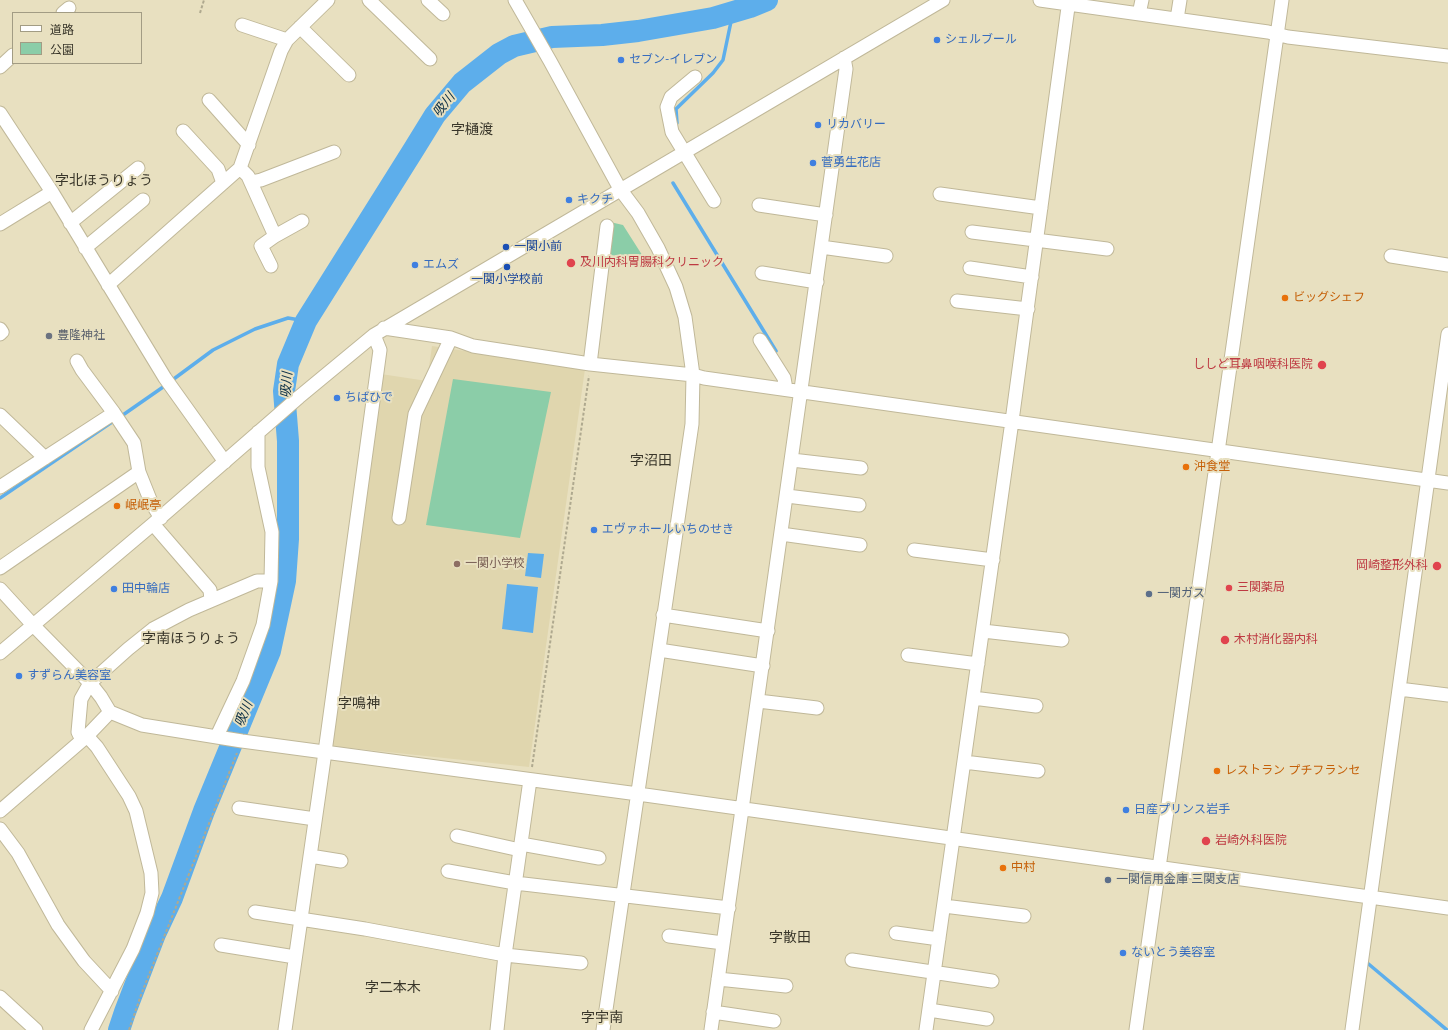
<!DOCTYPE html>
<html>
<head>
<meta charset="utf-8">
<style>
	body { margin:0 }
	#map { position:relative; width:1448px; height:1030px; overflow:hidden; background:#e8e0c0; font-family:"PT Sans","Noto Sans JP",sans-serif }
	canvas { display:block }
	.legend { position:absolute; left:12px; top:12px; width:130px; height:52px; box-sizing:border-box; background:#e8e0c0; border:1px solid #a29c84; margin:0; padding:5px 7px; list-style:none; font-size:12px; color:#39362a }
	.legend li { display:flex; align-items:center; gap:8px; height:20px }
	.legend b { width:20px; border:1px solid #a29c84 }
</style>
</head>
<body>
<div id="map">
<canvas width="1448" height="1030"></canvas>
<ul class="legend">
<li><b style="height:5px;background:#fff"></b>道路</li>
<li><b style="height:11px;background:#8bcda8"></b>公園</li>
</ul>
</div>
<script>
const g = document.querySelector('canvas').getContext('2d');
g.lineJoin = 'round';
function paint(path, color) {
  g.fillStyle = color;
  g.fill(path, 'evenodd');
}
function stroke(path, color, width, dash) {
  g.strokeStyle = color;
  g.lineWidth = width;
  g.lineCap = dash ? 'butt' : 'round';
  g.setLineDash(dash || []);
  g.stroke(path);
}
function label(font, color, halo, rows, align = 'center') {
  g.font = font + ' "PT Sans","Noto Sans JP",sans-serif';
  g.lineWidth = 4;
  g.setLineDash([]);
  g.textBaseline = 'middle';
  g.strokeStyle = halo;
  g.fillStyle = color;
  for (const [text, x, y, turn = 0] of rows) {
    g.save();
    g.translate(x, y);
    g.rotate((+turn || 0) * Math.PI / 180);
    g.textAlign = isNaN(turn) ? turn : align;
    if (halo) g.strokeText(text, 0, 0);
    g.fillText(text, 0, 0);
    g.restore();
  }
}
paint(new Path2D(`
	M432 346 585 369 529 767 331 746 381 374 427 381Z`), '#e0d6ae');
paint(new Path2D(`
	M610 222 623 225 644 258 610 255 613 236 609 235Z
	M453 379 551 392 520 538 426 525Z`), '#8bcda8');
paint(new Path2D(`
	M528 553 544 554 541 578 525 576Z
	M507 584 538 587 533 633 502 629Z`), '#5daeeb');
stroke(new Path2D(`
	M677 123 676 109 713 73 723 60 733 12
	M673 183 776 351
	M171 381 213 350 255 329 288 318 306 321
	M120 417 166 385
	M0 498 115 420
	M1365 961 1447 1030`), '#5daeeb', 3.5);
stroke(new Path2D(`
	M119 1030 125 1012 155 934 172 898 204 811 270 651 285 581 288 539V441L284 391 288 364 306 321 414 149 435 115 462 83 499 54 514 46 552 37 602 35 638 31 713 18 750 7 767 0`), '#5daeeb', 22);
const minor = new Path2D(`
	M369 0 430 59
	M428 0 443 14
	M515 0 550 61 620 189 638 213 658 248 676 287 685 317 693 375 692 424 603 1030
	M1040 0 1268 32 1288 37 1448 56
	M63 13 69 8
	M1139 14 1142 0
	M1177 19 1180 0
	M242 25 287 40
	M300 27 349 75
	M0 67 13 55
	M695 77 671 97 667 107 672 132 714 201
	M209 100 249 145
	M0 113 52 192 165 378 225 462
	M183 131 218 169 223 183
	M240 168 248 176 275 236 261 246 271 266
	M251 182 261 180 334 152
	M940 194 1041 208
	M759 205 826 215
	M70 223 138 168
	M0 224 52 192
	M972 232 1107 249
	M275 236 302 221
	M821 247 886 256
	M85 248 143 200
	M1391 256 1448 265
	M970 268 1032 277
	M762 273 817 282
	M108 285 240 168 281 51 287 40 328 0
	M957 301 1028 309
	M384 328 451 338 473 346 590 364 693 375 704 378 1448 483
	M0 329 2 332 0 334
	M760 340 784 378 786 389
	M77 361 82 370 114 413 134 443 139 472 151 502 161 518
	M590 364 607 226
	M0 415 45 458
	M792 460 861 468
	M0 487 114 413
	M787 496 859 505
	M399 518 415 414 451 338
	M153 524 210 590 211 600
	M781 534 860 545
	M914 550 993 560
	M0 568 139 472
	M0 589 33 625 90 683 101 697 110 712 142 725 242 741 638 794 1448 908
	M663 615 768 631
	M983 631 1062 640
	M659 650 763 666
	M0 653 153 524 299 397 374 335 943 0
	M908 655 978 664
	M1399 689 1448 695
	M973 698 1036 706
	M758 701 817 708
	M87 736 97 747 129 796 136 811 151 873 152 893 147 913 133 949 91 1030
	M217 736 243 681 263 625 271 581 272 532 258 467V432
	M82 740 78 732 81 699 90 683 128 649 153 629 189 610 257 581H271
	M964 762 1038 771
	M239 808 315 819
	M0 811 87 736 110 712
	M0 829 18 853 58 925 84 961 112 991
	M457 836 520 850
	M521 844 599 858
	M310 856 341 861
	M448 871 515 883 729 908
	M944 906 1024 916
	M255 912 365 929 505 955 581 963
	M896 933 939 939
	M669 936 723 943
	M221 945 295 957
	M852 960 992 981
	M718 979 786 986
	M0 997 36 1030
	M929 1010 987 1019
	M713 1012 774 1021
	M285 1030 325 752 380 350 374 335
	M497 1030 505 955 530 780
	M711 1030 846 69 844 58
	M926 1030 1012 421 1069 0
	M1136 1030 1282 0
	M1352 1030 1448 334`);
stroke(minor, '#c0b899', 15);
stroke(new Path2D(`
	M200 13 204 0
	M532 767 589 376
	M129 1030 141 995 237 753`), '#afa98f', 2, [3, 2]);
stroke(minor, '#fff', 13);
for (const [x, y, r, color] of [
	[937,40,4,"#3f7fe0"],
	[621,60,4,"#3f7fe0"],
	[818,125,4,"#3f7fe0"],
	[813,163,4,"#3f7fe0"],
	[569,200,4,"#3f7fe0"],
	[506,247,4,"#1a4fb4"],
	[571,263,5,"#e0444e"],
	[415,265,4,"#3f7fe0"],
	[507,267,4,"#1a4fb4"],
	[1285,298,4,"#e8710a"],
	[49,336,4,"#6b7280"],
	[1322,365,5,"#e0444e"],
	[337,398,4,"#3f7fe0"],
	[1186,467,4,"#e8710a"],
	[117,506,4,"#e8710a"],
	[594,530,4,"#3f7fe0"],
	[457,564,4,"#8d6e63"],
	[1437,566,5,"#e0444e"],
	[1229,588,4,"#e0444e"],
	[114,589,4,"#3f7fe0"],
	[1149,594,4,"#5c6f8a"],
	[1225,640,5,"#e0444e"],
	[19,676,4,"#3f7fe0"],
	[1217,771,4,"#e8710a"],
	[1126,810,4,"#3f7fe0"],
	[1206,841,5,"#e0444e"],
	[1003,868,4,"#e8710a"],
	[1108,880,4,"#5c6f8a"],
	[1123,953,4,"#3f7fe0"]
]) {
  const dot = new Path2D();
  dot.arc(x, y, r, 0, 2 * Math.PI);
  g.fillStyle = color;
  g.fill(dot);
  stroke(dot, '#e8e0c0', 1.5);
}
label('12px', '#366cbe', '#e8e0c0', [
	["シェルブール",945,40],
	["セブン-イレブン",629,60],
	["リカバリー",826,125],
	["菅勇生花店",821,163],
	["キクチ",577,200],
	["エムズ",423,265],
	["ちばひで",345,398],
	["エヴァホールいちのせき",602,530],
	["田中輪店",122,589],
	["すずらん美容室",27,676],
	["日産プリンス岩手",1134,810],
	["ないとう美容室",1131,953]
], 'left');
label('12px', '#164399', '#e8e0c0', [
	["一関小前",514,247],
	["一関小学校前",507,280,"center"]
], 'left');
label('12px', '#be3a42', '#e8e0c0', [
	["及川内科胃腸科クリニック",580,263],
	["ししど耳鼻咽喉科医院",1313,365,"right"],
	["岡崎整形外科",1428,566,"right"],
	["三関薬局",1237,588],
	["木村消化器内科",1234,640],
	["岩崎外科医院",1215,841]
], 'left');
label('12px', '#c56008', '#e8e0c0', [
	["ビッグシェフ",1293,298],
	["沖食堂",1194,467],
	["岷岷亭",125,506],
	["レストラン プチフランセ",1225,771],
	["中村",1011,868]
], 'left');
label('12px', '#5b616d', '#e8e0c0', [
	["豊隆神社",57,336]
], 'left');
label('12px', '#785e54', '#e8e0c0', [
	["一関小学校",465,564]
], 'left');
label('12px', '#4e5e75', '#e8e0c0', [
	["一関ガス",1157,594],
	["一関信用金庫 三関支店",1116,880]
], 'left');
label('italic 13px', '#082c44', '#e8e0c0', [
	["吸川",444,105,-51],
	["吸川",287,385,-86],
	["吸川",244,714,-68]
]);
label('14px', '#39362a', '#e8e0c0', [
	["字樋渡",472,130],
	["字北ほうりょう",104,181],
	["字沼田",651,461],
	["字南ほうりょう",191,639],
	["字鳴神",359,704],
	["字散田",790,938],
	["字二本木",393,988],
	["字宇南",602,1018]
]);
</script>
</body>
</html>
